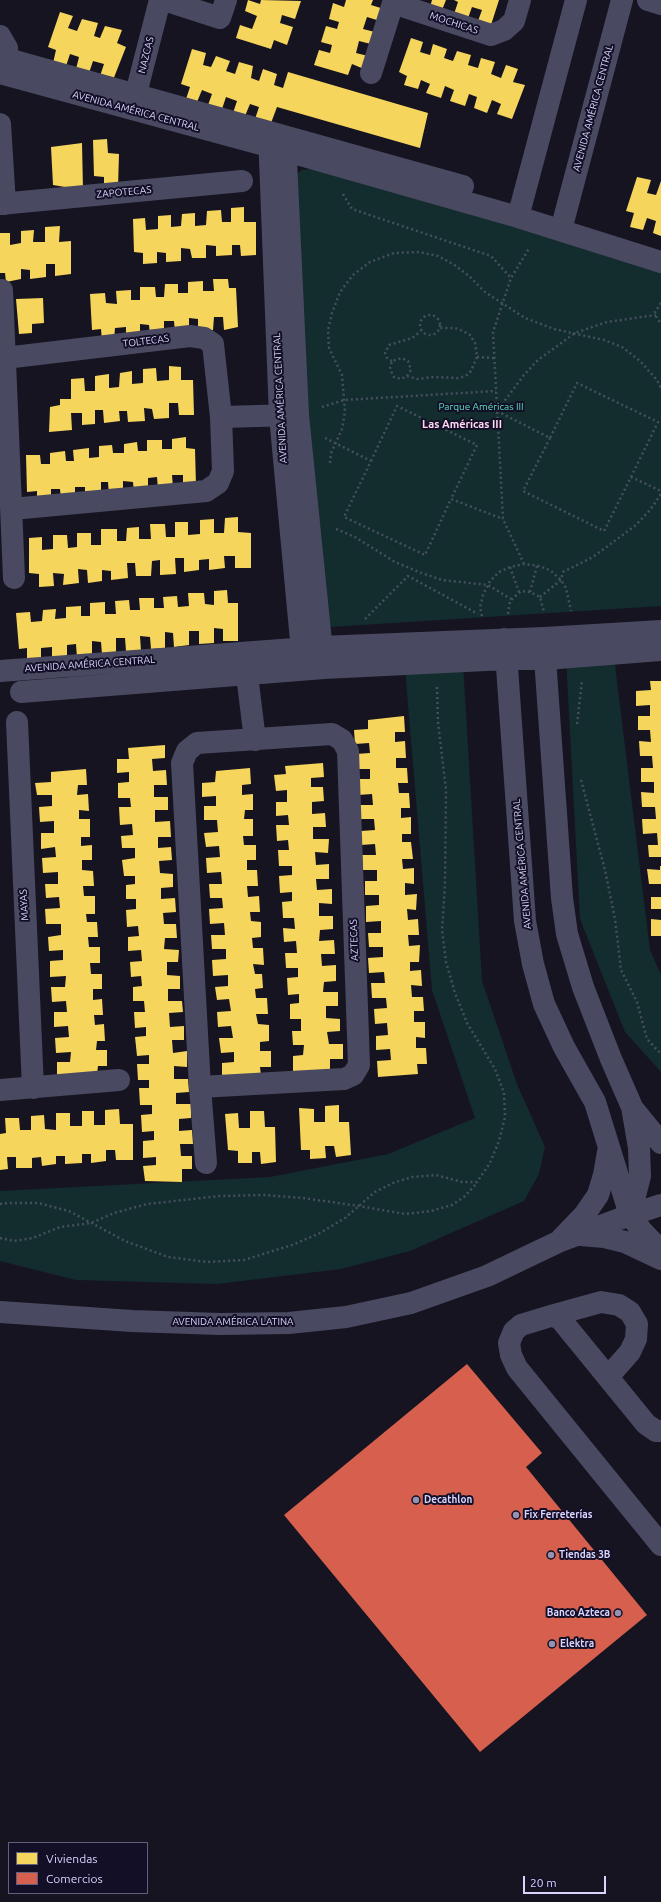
<!DOCTYPE html>
<html>
<head>
<meta charset="utf-8">
<style>
	body { margin:0 }
	#map { position:relative; width:661px; height:1902px; overflow:hidden; background:#161421; font-family:Ubuntu,sans-serif }
	canvas { display:block }
	.legend { position:absolute; left:8px; top:1842px; width:140px; height:52px; box-sizing:border-box; background:#130f26; border:1px solid #625e7d; margin:0; padding:5px 7px; list-style:none; font-size:12px; color:#d9d4ff }
	.legend li { display:flex; align-items:center; gap:8px; height:20px }
	.legend b { width:20px; border:1px solid #625e7d }
	.scale { position:absolute; left:523px; top:1876px; width:83px; height:18px; box-sizing:border-box; border:2px solid #d9d4ff; border-top:0; padding-left:5px; font-size:12px; line-height:14px; white-space:nowrap; color:#d9d4ff; -webkit-text-stroke:3px #130f26; paint-order:stroke }
</style>
</head>
<body>
<div id="map">
<canvas width="661" height="1902"></canvas>
<ul class="legend">
<li><b style="height:11px;background:#f6d55c"></b>Viviendas</li>
<li><b style="height:11px;background:#d6604d"></b>Comercios</li>
</ul>
<div class="scale">20 m</div>
</div>
<script>
const g = document.querySelector('canvas').getContext('2d');
g.lineJoin = 'round';
function fillPath(path, color) {
  g.fillStyle = color;
  g.fill(path, 'evenodd');
}
function poly(rows) {
  const path = new Path2D();
  for (const r of rows) {
    if (r.length === 3) {
      path.moveTo(r[0] + r[2], r[1]);
      path.arc(r[0], r[1], r[2], 0, 2 * Math.PI);
      continue;
    }
    path.moveTo(r[0], r[1]);
    for (let i = 2; i < r.length; i += 2) path.lineTo(r[i], r[i + 1]);
  }
  return path;
}
function stroke(path, color, width, dash) {
  g.strokeStyle = color;
  g.lineWidth = width;
  g.lineCap = dash ? 'butt' : 'round';
  g.setLineDash(dash || []);
  g.stroke(path);
}
function label(font, color, halo, rows, align = 'center') {
  g.font = font + ' Ubuntu,sans-serif';
  g.lineWidth = 4;
  g.setLineDash([]);
  g.textBaseline = 'middle';
  g.strokeStyle = halo;
  g.fillStyle = color;
  for (const [text, x, y, turn = 0] of rows) {
    g.save();
    g.translate(x, y);
    g.rotate((+turn || 0) * Math.PI / 180);
    g.textAlign = isNaN(turn) ? turn : align;
    if (halo) g.strokeText(text, 0, 0);
    g.fillText(text, 0, 0);
    g.restore();
  }
}
fillPath(poly([
	[312,169,661,269,661,606,330,627,321,625,293,177,302,170],
	[614,657,650,950,661,975,661,1072,625,1032,580,919,566,658],
	[463,663,482,981,517,1084,545,1147,539,1174,524,1201,410,1251,341,1269,217,1284,76,1280,0,1261,0,1191,270,1177,388,1154,475,1118,432,990,405,669]
]), '#132c2d');
fillPath(poly([
	[248,0,260,4,261,0,301,1,295,19,282,15,280,23,293,27,287,45,274,40,271,49,236,38,240,25,252,29,257,16,245,11],
	[346,0,373,0,371,5,384,9,380,21,367,17,363,29,375,32,371,44,359,41,356,53,368,56,364,69,352,64,348,75,314,65,319,50,330,53,332,45,321,42,326,26,337,29,339,22,329,19,333,3,344,7],
	[432,0,446,0,442,10,430,7],
	[454,0,499,0,491,25,478,21,482,10,472,7,468,18,454,14,458,2],
	[60,12,73,16,68,28,77,31,82,19,98,23,94,36,100,38,105,26,122,30,117,43,126,47,113,80,100,76,104,64,93,61,89,73,76,69,79,57,70,54,66,66,53,63,56,50,48,47],
	[411,38,423,42,420,52,430,55,433,44,447,49,444,58,453,61,457,51,471,55,468,65,478,68,481,58,495,62,491,74,501,78,506,65,518,69,513,82,525,85,512,119,497,114,501,104,492,100,487,113,474,108,477,97,469,94,465,106,450,101,454,90,445,86,441,98,426,93,430,84,421,80,418,89,404,85,407,76,399,72],
	[192,49,206,53,203,65,211,67,216,56,230,61,226,71,235,74,239,62,253,66,251,78,259,81,263,69,277,74,274,85,283,88,288,72,428,113,420,148,277,107,271,123,255,119,259,107,250,104,245,116,233,113,237,101,226,97,222,109,208,105,212,94,202,90,197,102,186,99,190,87,181,84],
	[107,139,108,153,119,154,118,188,104,188,104,177,94,176,93,140],
	[82,143,83,190,53,185,51,147],
	[637,177,651,180,647,193,656,195,661,181,661,236,653,233,656,221,647,218,643,230,630,227,634,213,626,211],
	[244,207,244,222,256,222,256,255,241,256,240,245,232,245,232,255,216,256,216,246,206,245,206,258,192,258,190,249,181,248,181,261,166,262,166,253,157,252,157,263,143,264,143,253,134,252,133,219,145,218,146,230,158,229,158,216,171,215,171,227,181,226,182,214,195,213,195,226,206,225,207,211,221,210,222,222,231,222,231,208],
	[60,226,59,242,71,241,71,274,55,276,55,264,46,264,46,277,30,279,30,270,21,269,21,279,6,282,5,273,0,273,0,233,10,233,10,245,21,243,21,231,34,230,33,242,45,242,45,227],
	[213,279,228,279,229,288,236,288,238,327,224,330,223,317,214,317,213,330,198,330,198,319,189,318,189,331,175,332,174,321,164,321,164,334,150,335,149,325,140,324,140,336,126,338,126,327,115,328,114,340,102,341,101,329,92,330,90,294,105,293,106,303,117,304,116,291,131,290,131,300,140,300,140,287,155,287,156,297,164,297,165,284,178,284,178,293,188,293,188,282,203,281,203,291,214,291],
	[43,298,44,323,32,324,32,333,19,334,16,299],
	[169,366,181,367,181,380,193,380,194,415,179,415,178,403,169,403,169,418,154,419,152,409,144,408,145,421,128,422,127,411,119,411,120,421,104,423,103,410,95,410,95,424,82,425,82,413,71,413,72,430,49,432,50,407,60,405,60,399,71,399,71,379,84,378,85,391,95,391,95,376,109,374,109,388,119,387,120,373,132,371,132,384,143,383,143,369,156,368,157,381,169,380],
	[186,437,186,448,195,449,196,486,183,488,183,475,172,475,173,488,158,489,157,477,148,478,148,491,134,493,133,482,123,481,123,494,109,496,108,482,101,482,101,496,85,498,85,487,75,487,75,500,61,500,60,489,51,489,51,503,37,504,37,491,27,492,26,455,40,455,41,464,50,464,50,453,65,451,66,461,74,461,73,450,89,448,89,458,99,457,99,446,112,445,113,453,124,453,124,444,137,442,138,451,147,451,147,440,162,440,162,449,172,449,172,439],
	[238,517,238,532,251,533,251,568,235,568,235,556,224,556,225,568,209,570,209,559,199,560,199,570,184,572,184,558,175,558,176,574,160,575,160,560,152,561,151,576,136,576,135,563,127,563,128,578,111,580,111,571,102,570,102,581,88,583,87,570,78,569,79,583,63,585,64,574,53,573,54,586,39,587,39,574,29,573,29,538,42,537,42,550,53,549,53,535,67,535,68,548,77,547,77,533,91,533,91,545,101,545,101,529,117,529,117,541,126,541,127,528,139,527,139,539,151,539,150,524,165,524,166,537,175,537,175,522,188,522,188,535,200,534,200,520,214,519,214,533,224,533,225,518],
	[227,590,228,603,238,603,238,641,223,641,223,629,214,628,214,643,199,644,199,631,189,631,189,645,174,647,173,633,165,632,165,648,151,649,150,637,140,636,141,651,126,651,125,638,116,638,116,653,102,654,101,642,92,641,92,656,77,658,76,644,67,645,67,658,52,659,52,647,41,648,41,660,27,661,27,648,19,649,16,613,30,612,31,622,42,621,43,610,56,609,55,619,66,618,66,607,81,606,81,616,90,616,90,603,105,602,105,614,116,614,115,601,129,600,130,610,140,610,139,598,154,598,154,608,164,608,163,597,177,596,178,607,189,606,188,593,204,593,205,604,214,605,214,591],
	[650,681,661,681,661,857,649,857,648,845,658,845,657,833,643,834,642,819,656,819,655,807,642,807,641,792,654,793,654,782,641,782,641,768,653,768,652,756,640,756,639,741,651,742,650,730,638,730,638,716,650,716,650,705,636,706,636,691,651,690],
	[404,716,405,732,395,732,395,742,405,741,406,758,396,758,396,768,407,768,408,783,398,783,399,793,409,793,410,808,401,808,401,818,411,817,411,834,402,834,402,842,411,842,413,859,402,859,403,869,414,868,414,884,405,883,405,895,417,894,416,910,407,909,408,920,418,919,419,935,408,935,409,946,420,945,419,962,410,962,410,971,421,970,422,986,411,985,412,997,423,997,424,1011,414,1011,414,1022,425,1022,425,1038,416,1037,416,1048,426,1048,427,1064,417,1064,418,1074,378,1077,377,1061,391,1060,390,1049,376,1050,376,1036,388,1035,387,1023,375,1024,374,1009,387,1008,386,998,372,998,371,983,385,983,384,972,369,973,368,958,383,957,383,947,369,947,368,933,381,933,381,921,366,922,366,906,379,905,379,895,365,895,365,881,377,881,377,870,363,870,362,855,376,855,375,844,361,845,361,831,375,830,374,819,359,819,359,805,373,805,372,794,358,795,358,779,370,779,370,769,356,769,356,754,370,753,369,743,355,744,354,730,368,729,368,720],
	[165,745,165,758,152,759,153,771,166,770,167,785,154,785,154,797,168,797,168,810,155,810,155,822,170,821,171,837,158,837,158,848,171,847,172,860,159,861,160,873,173,874,173,887,161,888,161,899,175,898,176,912,163,913,164,924,176,924,177,938,165,938,164,949,179,950,178,962,167,962,167,975,180,976,180,989,168,989,168,1001,182,1001,183,1012,169,1013,170,1027,184,1026,184,1040,172,1040,173,1053,187,1051,187,1067,174,1066,174,1079,188,1079,189,1092,176,1093,176,1104,191,1104,191,1118,179,1119,179,1131,192,1130,193,1144,180,1144,181,1156,192,1156,192,1169,182,1169,182,1182,145,1181,143,1166,156,1165,156,1157,143,1158,143,1141,154,1140,154,1131,142,1132,141,1115,152,1114,152,1105,140,1105,139,1088,149,1088,149,1080,138,1080,137,1064,149,1064,149,1055,137,1056,135,1037,146,1036,146,1027,135,1028,134,1012,145,1012,144,1001,133,1001,133,987,142,986,141,976,131,977,130,962,142,961,141,950,128,951,128,937,139,936,138,926,127,927,126,910,136,909,136,899,126,899,126,885,135,884,135,876,124,876,122,860,135,858,135,848,122,848,121,836,133,835,132,824,120,825,119,807,131,807,130,798,118,798,118,783,129,782,129,772,117,773,117,759,129,759,128,748],
	[323,763,324,777,311,778,311,787,323,787,324,801,312,802,312,814,325,813,326,827,313,827,313,839,329,839,328,853,315,852,316,865,329,864,329,879,316,879,317,890,332,889,332,904,319,903,319,916,333,916,333,929,320,930,319,941,334,940,335,954,321,954,322,966,336,965,336,981,324,982,323,992,338,992,338,1006,326,1006,326,1018,340,1019,340,1031,327,1032,329,1044,343,1044,343,1059,330,1059,330,1071,293,1073,293,1056,303,1055,304,1045,293,1045,292,1031,301,1031,301,1019,290,1019,290,1004,299,1003,299,994,288,995,287,978,298,977,298,968,286,968,285,953,297,953,296,941,284,942,283,928,295,929,294,918,283,918,282,902,292,901,292,892,280,893,279,876,292,875,292,866,279,866,278,850,289,850,288,840,277,841,276,825,289,825,288,815,276,816,276,802,287,802,287,790,276,791,274,775,286,774,285,766],
	[250,768,251,784,242,785,242,795,253,794,253,810,245,810,244,819,253,819,253,836,243,836,244,845,256,845,256,860,247,860,247,870,257,870,258,886,247,886,248,897,259,896,260,912,250,912,251,921,261,922,261,937,252,938,253,948,263,948,264,965,253,964,255,974,262,974,263,988,255,989,256,998,267,998,268,1014,256,1014,258,1024,269,1025,269,1041,260,1042,260,1051,271,1051,271,1067,260,1067,261,1076,222,1080,222,1063,234,1062,234,1052,221,1053,219,1038,233,1038,231,1026,218,1027,217,1012,231,1011,229,999,217,1000,215,987,228,986,228,975,213,976,212,960,226,959,226,949,212,949,211,935,225,935,224,923,210,924,209,909,223,908,222,898,210,898,209,884,222,884,221,872,207,873,206,858,220,857,219,846,206,847,204,833,218,832,217,820,204,820,204,806,216,806,216,796,202,797,202,783,215,782,216,771],
	[86,769,87,785,78,785,77,795,88,794,89,811,79,810,79,819,90,819,90,837,81,837,81,846,92,845,92,860,82,860,82,870,93,871,94,886,83,886,84,896,95,896,95,914,86,914,87,922,97,922,98,937,88,937,89,947,100,947,100,963,90,963,91,974,102,974,102,989,93,989,93,1000,102,999,103,1015,94,1015,95,1025,104,1024,105,1041,97,1041,96,1050,107,1050,107,1066,98,1066,97,1075,57,1078,57,1062,70,1062,71,1052,56,1053,55,1038,69,1037,68,1026,54,1027,54,1012,67,1012,66,1001,52,1002,51,987,65,987,66,976,50,977,50,961,63,960,63,950,49,951,48,937,61,935,61,924,46,924,45,909,60,908,59,897,46,898,45,884,58,884,58,872,43,873,42,858,56,857,55,847,41,849,41,833,54,833,54,821,40,822,39,807,52,806,52,795,37,795,35,783,51,782,51,772],
	[660,866,661,866,661,884,649,884,647,869,660,870],
	[651,897,661,897,661,909,651,909],
	[651,919,661,920,661,936,651,936],
	[339,1105,339,1122,349,1122,351,1155,336,1157,334,1146,325,1146,326,1158,310,1159,310,1150,301,1150,299,1108,314,1109,314,1122,325,1122,325,1106],
	[119,1109,120,1124,133,1124,133,1160,116,1160,115,1150,106,1150,106,1161,91,1163,91,1154,82,1154,82,1163,65,1164,65,1156,56,1156,56,1164,42,1166,41,1157,32,1158,32,1168,16,1168,16,1157,7,1157,8,1169,0,1170,0,1134,6,1133,5,1118,19,1118,20,1130,31,1130,31,1116,44,1115,45,1129,56,1130,56,1113,70,1113,70,1126,82,1126,82,1111,94,1111,94,1125,105,1125,105,1110],
	[250,1111,264,1111,265,1127,275,1127,276,1162,261,1164,260,1152,252,1152,252,1163,238,1163,238,1151,228,1150,225,1114,238,1113,239,1128,250,1128]
]), '#f6d55c');
fillPath(poly([
	[467,1364,542,1453,526,1467,647,1615,480,1752,284,1515]
]), '#d6604d');
stroke(poly([
	[343,194,352,209,491,256,511,278],
	[661,303,655,312,657,319,661,323],
	[430,325,10],
	[477,357,494,358],
	[392,361,387,358,385,353,389,345,412,338,421,331],
	[407,376,411,370,408,361,402,358,392,361,390,367,392,374,394,377,401,379,407,376,417,379,433,377,458,378,466,376,471,371,477,357,475,343,470,335,463,331,455,328,440,328],
	[322,407,344,400,496,391],
	[325,438,371,461,344,517,425,555,451,499],
	[550,438,523,491,604,531,631,477,661,491],
	[371,461,397,406,477,445,451,499,503,519],
	[330,463,331,453,342,429,345,412,342,375,329,348,328,330,332,313,340,292,353,275,370,262,394,253,419,252,438,256,453,264,469,276,485,292,525,318,554,329,604,340,622,347,640,361,657,380,661,388],
	[631,477,658,422,577,383,550,438,497,411,524,375,538,360,575,333,607,322,656,315],
	[336,529,355,537,395,562,419,572,442,580,488,585,511,599],
	[524,564,503,519,493,332,511,278,530,247],
	[510,567,519,592],
	[530,592,537,566],
	[540,597,561,580,563,572,593,557,636,525,650,510,661,494],
	[508,614,510,601,521,591,530,592,540,597,544,612],
	[482,616,480,607,483,595,490,581,499,572,510,567,524,564,540,566,551,571,561,580,566,588,571,611],
	[365,619,408,576,478,614],
	[577,724,582,681],
	[581,780,605,870,615,919,621,970,637,1002,647,1039,661,1054],
	[0,1204,9,1203,38,1203,69,1211,125,1241,168,1257,207,1262,244,1260,292,1245,320,1233,345,1218,375,1192,393,1183,412,1177,436,1175,462,1182,477,1182,490,1163,499,1141,505,1117,504,1093,495,1069,467,1023,455,993,446,962,442,930,445,884,446,790,438,722,437,687],
	[0,1238,14,1241,33,1238,60,1227,91,1223,114,1213,147,1204,220,1196,265,1195,303,1198,359,1206,405,1214,431,1211,452,1205,464,1197,477,1183]
]), '#44505f', 2.5, [2, 3]);
stroke(poly([
	[164,0,220,18,226,0],
	[648,0,661,4],
	[393,3,491,35,504,30,514,21,520,0],
	[0,36,7,48,8,59,5,72],
	[8,59,463,186],
	[371,73,394,0],
	[3,74,286,151,518,217,661,262],
	[132,109,160,0],
	[0,124,5,204],
	[269,134,280,416,303,662],
	[285,139,298,415,323,661],
	[0,204,242,181],
	[518,217,576,0],
	[561,230,622,0],
	[2,290,14,578],
	[5,358,190,336,204,338,213,344,221,417,223,471,218,483,206,491,12,509],
	[221,417,294,415],
	[505,639,525,921,533,964,544,1004,564,1047,595,1102,630,1215,642,1231,661,1251],
	[544,644,562,898,567,934,583,987,611,1059,632,1107,639,1148,640,1176,630,1215],
	[0,671,321,647,544,638,661,631],
	[247,675,255,740],
	[21,692,324,668,506,659,546,659,661,650],
	[17,722,33,1088],
	[200,1087,344,1079,353,1075,359,1065,348,751,342,740,332,734,197,743,187,751,182,763,200,1087,206,1163],
	[0,1090,119,1080],
	[634,1110,661,1143],
	[581,1235,604,1237,625,1242,661,1259],
	[561,1239,585,1214,598,1195,604,1175,608,1152],
	[0,1312,132,1321,220,1324,289,1323,346,1317,411,1303,487,1276,558,1242,630,1215,661,1205],
	[554,1315,601,1302,619,1305,630,1312,637,1324,636,1339,630,1352,608,1377],
	[661,1431,656,1431,646,1424,562,1321,554,1315,521,1325,514,1331,509,1343,511,1355,517,1368,661,1545]
]), '#4a4962', 22);
for (const [x, y, r, color] of [
	[416,1500,4,"#9591b1"],
	[516,1515,4,"#9591b1"],
	[551,1555,4,"#9591b1"],
	[618,1613,4,"#9591b1"],
	[552,1644,4,"#9591b1"]
]) {
  const dot = new Path2D();
  dot.arc(x, y, r, 0, 2 * Math.PI);
  g.fillStyle = color;
  g.fill(dot);
  stroke(dot, '#130f26', 1.5);
}
label('10px', '#d9d4ff', '#130f26', [
	["MOCHICAS",454,23,18],
	["NAZCAS",146,55,-76],
	["AVENIDA AMÉRICA CENTRAL",593,108,-75],
	["AVENIDA AMÉRICA CENTRAL",136,111,15],
	["ZAPOTECAS",124,192,-5],
	["TOLTECAS",146,341,-7],
	["AVENIDA AMÉRICA CENTRAL",280,398,-93],
	["AVENIDA AMÉRICA CENTRAL",90,664,-4],
	["AVENIDA AMÉRICA CENTRAL",522,864,-95],
	["MAYAS",24,905,-93],
	["AZTECAS",354,940,-92],
	["AVENIDA AMÉRICA LATINA",233,1322]
]);
label('10px', '#5fe0c0', '#130f26', [
	["Parque Américas III",481,407]
]);
label('bold 10px', '#d9d4ff', '#130f26', [
	["Decathlon",424,1500],
	["Fix Ferreterías",524,1515],
	["Tiendas 3B",559,1555],
	["Banco Azteca",610,1613,"right"],
	["Elektra",560,1644]
], 'left');
label('bold 11px', '#ffd6f0', '#130f26', [
	["Las Américas III",462,424]
]);
</script>
</body>
</html>
